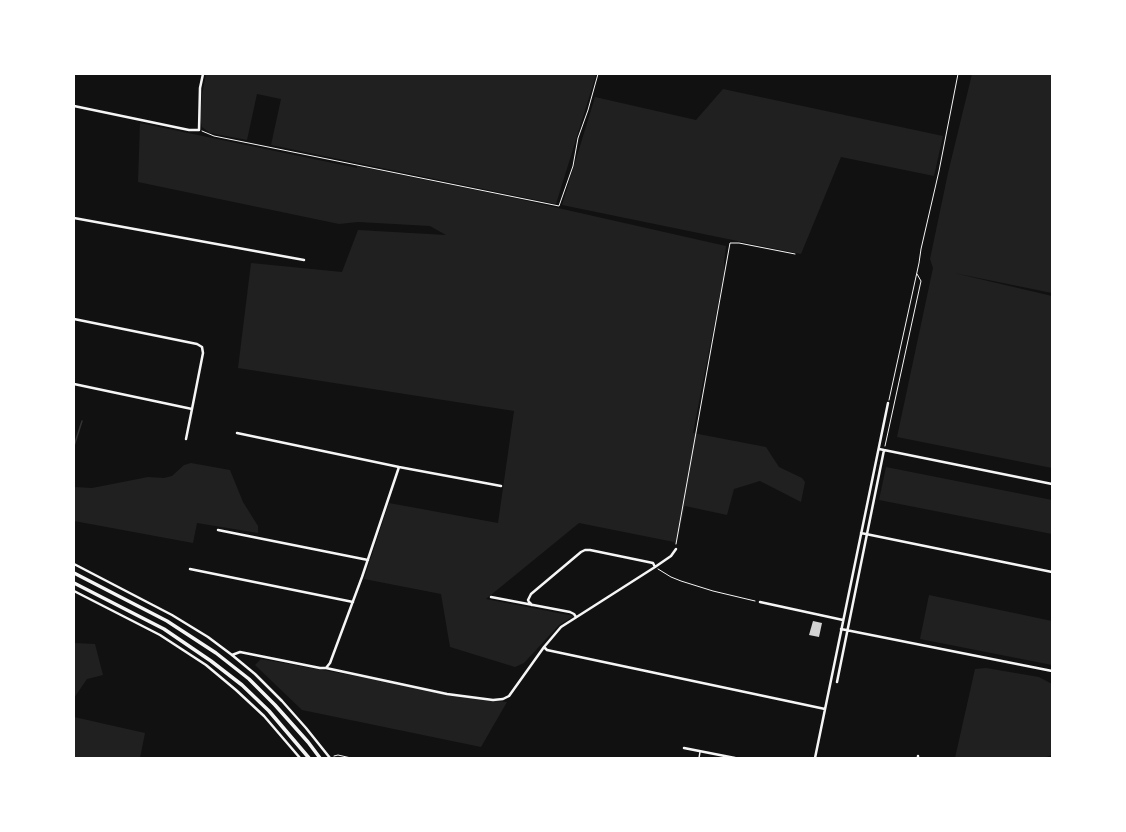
<!DOCTYPE html>
<html>
<head>
<meta charset="utf-8">
<style>
	body { margin:0 }
	#map { position:relative; width:1126px; height:832px; overflow:hidden; background:#111; font-family:"Playfair Display",serif }
	canvas { display:block }
	.frame { position:absolute; inset:0; border:75px solid #fff; pointer-events:none }
</style>
</head>
<body>
<div id="map">
<canvas width="1126" height="832"></canvas>
<div class="frame"></div>
</div>
<script>
const g = document.querySelector('canvas').getContext('2d');
g.lineJoin = 'round';
function fillPath(path, color) {
  g.fillStyle = color;
  g.fill(path, 'evenodd');
}
function poly(rows) {
  const path = new Path2D();
  for (const r of rows) {
    path.moveTo(r[0], r[1]);
    for (let i = 2; i < r.length; i += 2) path.lineTo(r[i], r[i + 1]);
  }
  return path;
}
function stroke(path, color, width, dash) {
  g.strokeStyle = color;
  g.lineWidth = width;
  g.lineCap = dash ? 'butt' : 'round';
  g.setLineDash(dash || []);
  g.stroke(path);
}
fillPath(poly([
	[206,74,591,74,596,75,556,204,271,145,281,99,257,94,247,140,210,133,202,127,200,118,202,95],
	[972,74,1052,74,1052,293,954,273,1052,296,1052,468,897,437,933,268,930,259,948,173],
	[723,89,943,136,934,176,841,157,801,254,562,205,595,97,696,120],
	[140,123,357,168,357,166,505,196,726,246,724,262,724,274,693,433,766,447,779,467,802,478,805,482,801,502,760,481,734,489,727,515,685,506,676,545,674,542,579,523,486,599,574,616,559,625,524,663,515,667,450,647,441,594,364,579,389,503,498,523,514,411,238,368,251,263,342,272,358,230,446,235,430,226,358,222,339,224,138,182],
	[191,463,230,470,243,502,258,526,258,533,197,523,193,543,74,521,74,487,92,488,148,477,164,478,172,476,184,465],
	[886,467,1052,500,1052,534,879,500],
	[929,595,1052,621,1052,665,920,639],
	[74,643,95,644,103,675,87,679,74,698],
	[261,659,496,701,507,702,481,747,302,710,255,665],
	[986,668,1039,677,1052,684,1052,755,1043,758,955,758,975,669],
	[74,717,145,733,140,758,74,758]
]), '#202020');
stroke(poly([
	[74,446,82,421]
]), '#333', 1.5);
fillPath(poly([
	[813,621,822,623,819,637,809,635]
]), '#d3d3d3');
stroke(poly([
	[202,131,214,136,559,206,573,166,578,138,588,110,598,74],
	[889,400,919,263,921,249,939,171,958,74],
	[885,446,921,281,917,274],
	[676,544,730,243,739,243,795,254],
	[658,569,671,577,681,581,713,591,755,601],
	[334,756,338,755,351,758]
]), '#f5f5f5', 1);
stroke(poly([
	[699,758,700,752]
]), '#f5f5f5', 1.5);
stroke(poly([
	[74,106,189,130,199,130,200,88,203,74],
	[74,218,304,260],
	[74,319,197,344,202,347,203,353,192,409,74,384],
	[237,433,399,467],
	[186,439,192,409],
	[879,449,1052,484],
	[218,530,368,560],
	[861,533,1052,572],
	[74,564,172,615,208,637,232,655,255,674,282,701,306,728,330,758],
	[190,569,353,602],
	[74,591,160,635,206,665,236,690,264,716,300,758],
	[491,597,570,612,574,614,576,617],
	[760,602,843,620],
	[532,605,529,602,528,600,531,594,581,552,585,550,590,550,653,563,655,567],
	[841,629,1052,671],
	[544,647,547,650,825,709],
	[232,655,240,652,320,668,326,668,447,694,493,700,503,699,509,696,544,647,561,627,655,567,671,556,676,549],
	[326,668,330,663,362,577,399,467,501,486],
	[837,682,884,450],
	[684,748,735,758],
	[815,758,888,403],
	[918,758,918,756]
]), '#f5f5f5', 2.5);
stroke(poly([
	[74,573,167,621,216,653,249,679,275,705,308,742,320,758],
	[74,583,164,629,211,661,242,685,269,711,309,758]
]), '#f5f5f5', 3.5);
</script>
</body>
</html>
